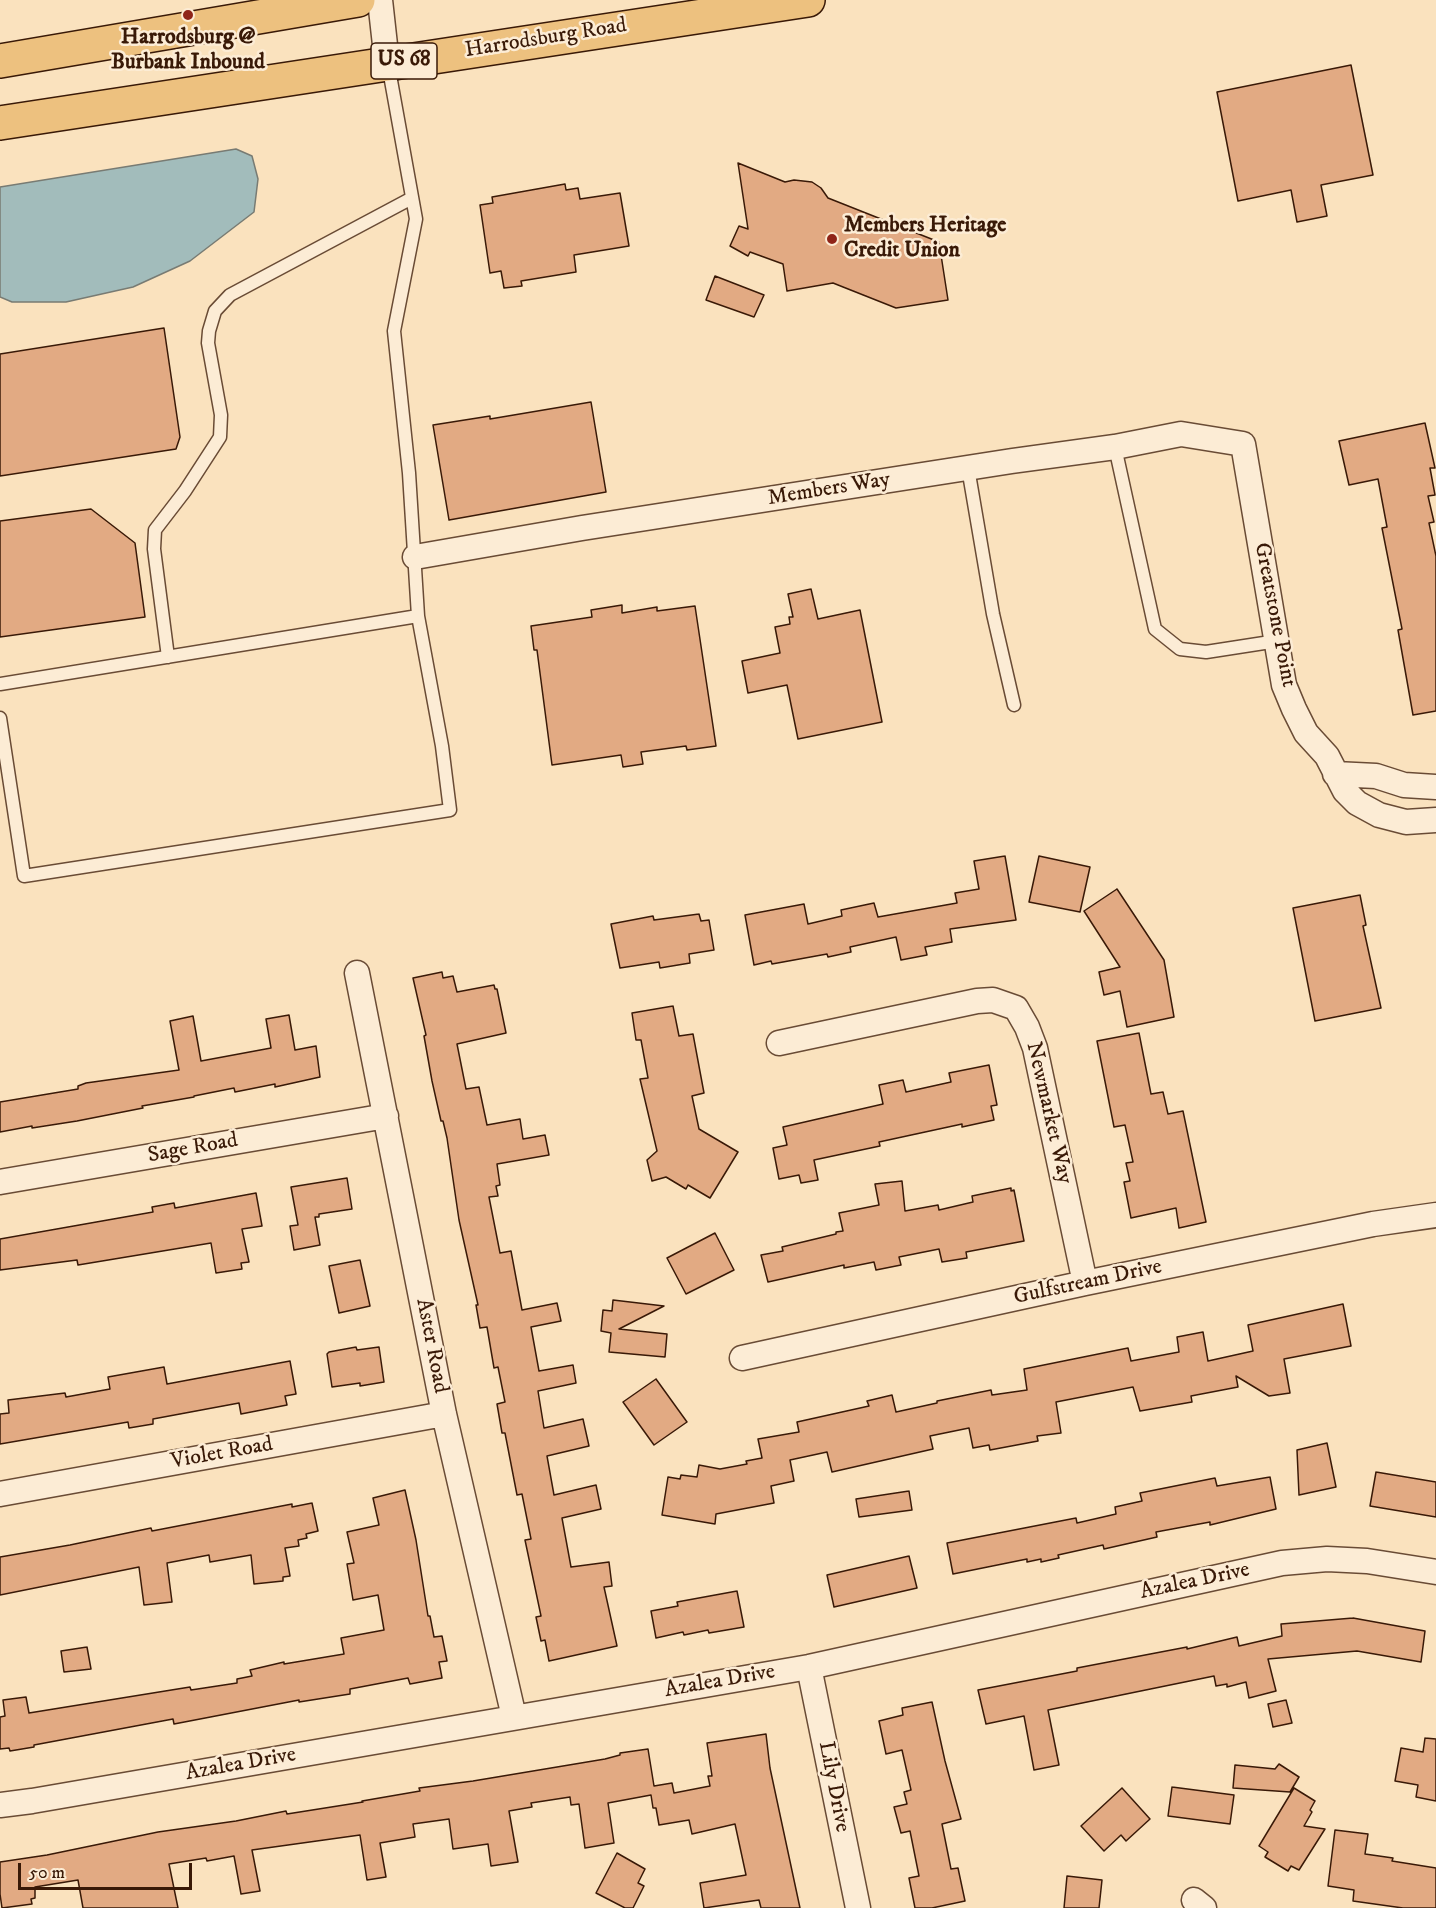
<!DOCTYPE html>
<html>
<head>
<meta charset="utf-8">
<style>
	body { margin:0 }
	#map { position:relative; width:1436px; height:1908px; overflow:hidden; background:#fae2be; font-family:"IM FELL DW Pica",serif }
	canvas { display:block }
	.scale { position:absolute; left:18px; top:1863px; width:174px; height:27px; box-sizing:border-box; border:3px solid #391907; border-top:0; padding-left:8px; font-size:18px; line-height:21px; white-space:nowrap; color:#391907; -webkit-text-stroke:4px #fcecd5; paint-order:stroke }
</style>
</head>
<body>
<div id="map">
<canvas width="1436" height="1908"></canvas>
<div class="scale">50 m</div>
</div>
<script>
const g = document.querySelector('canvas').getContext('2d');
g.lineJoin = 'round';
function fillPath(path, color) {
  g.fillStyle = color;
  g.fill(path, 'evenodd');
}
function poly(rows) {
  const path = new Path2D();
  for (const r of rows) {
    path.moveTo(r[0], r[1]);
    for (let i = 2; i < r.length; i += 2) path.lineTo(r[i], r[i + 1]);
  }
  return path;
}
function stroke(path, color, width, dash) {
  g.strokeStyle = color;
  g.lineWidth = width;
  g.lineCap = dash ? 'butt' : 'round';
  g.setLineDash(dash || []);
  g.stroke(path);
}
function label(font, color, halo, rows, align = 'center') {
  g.font = font + ' "IM FELL DW Pica",serif';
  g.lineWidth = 5;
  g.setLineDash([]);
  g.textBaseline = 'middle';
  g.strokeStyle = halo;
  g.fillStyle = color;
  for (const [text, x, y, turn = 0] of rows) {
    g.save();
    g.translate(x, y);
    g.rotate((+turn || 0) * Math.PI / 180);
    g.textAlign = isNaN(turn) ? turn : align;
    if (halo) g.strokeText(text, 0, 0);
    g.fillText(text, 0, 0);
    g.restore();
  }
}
const water = poly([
	[236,149,252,156,258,179,254,212,190,261,133,287,66,302,12,302,0,297,0,187,236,149]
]);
fillPath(water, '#a2bcbb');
stroke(water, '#787b73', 1.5);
const building = poly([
	[1351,65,1373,175,1321,185,1327,216,1297,222,1291,190,1238,201,1217,92,1351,65],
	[738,163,785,182,794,180,812,182,821,188,828,198,939,242,948,300,896,308,833,283,787,291,783,264,750,252,748,256,730,246,739,226,748,229,738,163],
	[565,184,566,190,578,188,580,199,620,193,629,246,574,255,576,272,521,281,522,286,504,288,501,271,490,273,480,205,493,203,492,197,565,184],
	[715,276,764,295,754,317,706,300,715,276],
	[164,328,180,437,176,449,0,476,0,354,164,328],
	[591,402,606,492,449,520,433,425,490,416,490,419,591,402],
	[1425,423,1435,468,1430,468,1435,495,1428,496,1434,522,1429,523,1436,556,1436,711,1413,715,1398,630,1402,629,1382,528,1387,527,1378,479,1349,485,1339,441,1425,423],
	[91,509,135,543,145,617,0,637,0,521,91,509],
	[811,589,818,619,860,610,882,722,798,739,787,685,748,693,742,661,780,653,775,627,790,624,789,617,793,617,788,594,811,589],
	[622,605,622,613,657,607,657,611,695,606,716,746,687,750,686,746,641,752,643,764,623,767,621,755,552,765,537,650,534,650,531,626,592,617,591,610,622,605],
	[1005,856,1016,920,950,929,952,942,925,947,927,955,901,960,896,937,850,947,851,952,828,957,827,954,772,964,771,961,754,965,745,915,804,904,808,924,842,916,841,910,874,903,878,917,957,903,955,893,979,889,974,861,1005,856],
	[1039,856,1090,867,1080,912,1029,902,1039,856],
	[1117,889,1164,960,1174,1017,1127,1027,1120,991,1104,995,1099,972,1120,967,1084,911,1117,889],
	[1360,895,1366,925,1363,926,1381,1008,1315,1021,1293,908,1360,895],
	[699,914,701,921,709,920,714,950,689,954,690,963,660,968,659,962,620,968,611,924,653,916,654,920,699,914],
	[442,972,443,978,453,976,457,992,494,985,495,989,497,989,506,1033,457,1044,466,1089,479,1087,487,1125,520,1119,523,1139,545,1135,549,1155,497,1164,500,1185,496,1186,498,1196,489,1197,500,1253,511,1251,522,1310,557,1303,561,1321,531,1327,539,1371,573,1365,576,1383,538,1391,544,1428,583,1419,589,1446,547,1456,554,1495,596,1485,601,1509,562,1518,571,1567,609,1562,612,1586,604,1587,617,1646,549,1661,545,1640,541,1641,536,1617,541,1616,525,1540,531,1539,522,1494,517,1495,505,1433,502,1433,497,1404,505,1402,498,1367,494,1368,487,1327,480,1328,476,1305,478,1305,459,1220,447,1138,443,1121,441,1121,432,1081,424,1036,426,1035,413,978,442,972],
	[673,1006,679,1036,693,1034,704,1093,692,1096,699,1129,738,1152,710,1198,688,1185,686,1189,666,1177,652,1181,647,1160,657,1151,640,1079,648,1078,641,1040,636,1040,632,1013,673,1006],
	[289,1015,295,1050,316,1046,320,1077,275,1087,275,1084,235,1092,234,1088,194,1096,194,1097,142,1106,143,1108,77,1121,32,1128,32,1126,0,1132,0,1102,78,1089,78,1086,86,1083,179,1070,170,1021,193,1016,201,1061,271,1048,266,1019,289,1015],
	[1139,1033,1151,1094,1163,1092,1168,1114,1183,1111,1206,1222,1179,1228,1176,1208,1131,1218,1124,1182,1130,1181,1126,1163,1133,1162,1125,1125,1114,1127,1097,1041,1139,1033],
	[989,1065,997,1105,991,1106,994,1120,962,1127,962,1124,879,1142,880,1146,814,1160,818,1180,801,1183,799,1175,779,1179,773,1148,787,1145,783,1127,883,1104,879,1085,903,1080,906,1092,951,1082,949,1073,989,1065],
	[347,1178,352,1209,319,1214,319,1217,315,1217,320,1245,294,1250,290,1226,298,1225,291,1187,347,1178],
	[902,1181,905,1211,938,1205,939,1210,973,1202,972,1196,1011,1188,1011,1191,1014,1190,1024,1241,966,1252,967,1258,942,1262,939,1249,899,1257,901,1265,876,1270,874,1262,844,1268,844,1265,768,1282,761,1255,783,1251,782,1247,836,1234,836,1232,843,1231,839,1213,879,1205,875,1184,902,1181],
	[256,1193,262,1226,242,1229,249,1262,241,1263,242,1269,216,1273,211,1243,78,1265,77,1260,0,1270,0,1239,153,1212,152,1207,174,1203,175,1208,256,1193],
	[715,1233,734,1270,686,1294,667,1258,715,1233],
	[360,1260,370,1306,339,1313,329,1266,360,1260],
	[613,1300,664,1306,619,1329,667,1334,665,1357,609,1352,611,1333,601,1331,603,1310,612,1311,613,1300],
	[1343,1304,1351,1346,1284,1359,1290,1393,1269,1396,1236,1376,1238,1387,1191,1396,1192,1402,1140,1411,1133,1387,1056,1402,1061,1433,1037,1436,1038,1441,990,1450,989,1445,973,1448,969,1428,930,1436,933,1449,832,1472,827,1452,790,1460,794,1481,771,1486,774,1503,716,1514,715,1524,662,1515,668,1477,680,1479,681,1475,697,1477,699,1465,720,1469,747,1464,746,1461,762,1458,758,1439,799,1432,797,1422,869,1406,867,1401,892,1395,896,1412,937,1403,937,1401,991,1390,992,1395,1027,1390,1024,1369,1128,1348,1131,1361,1179,1352,1177,1337,1203,1332,1208,1361,1253,1351,1248,1325,1343,1304],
	[356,1347,357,1350,379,1347,384,1382,360,1386,360,1383,332,1387,327,1354,329,1352,356,1347],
	[290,1361,296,1394,285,1396,287,1405,241,1414,239,1403,153,1419,153,1424,129,1428,128,1422,0,1444,0,1414,9,1413,8,1400,65,1393,66,1397,110,1389,108,1377,164,1367,167,1384,290,1361],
	[656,1379,687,1422,654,1445,623,1402,656,1379],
	[1327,1443,1336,1487,1299,1495,1297,1450,1327,1443],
	[1376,1472,1436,1482,1436,1517,1370,1506,1376,1472],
	[1270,1477,1276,1509,1210,1525,1210,1522,1156,1532,1157,1537,1104,1549,1103,1545,1058,1555,1059,1558,1041,1562,1041,1559,1027,1562,1027,1559,953,1574,947,1543,1076,1518,1077,1523,1116,1514,1115,1507,1142,1501,1140,1493,1215,1478,1217,1486,1270,1477],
	[405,1490,416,1540,428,1616,430,1616,434,1637,442,1636,447,1661,439,1662,442,1678,410,1684,408,1678,350,1689,350,1694,299,1702,299,1700,174,1724,173,1719,34,1745,34,1747,10,1751,9,1748,0,1749,0,1717,5,1716,3,1700,26,1697,29,1713,190,1687,191,1690,237,1683,237,1679,252,1676,250,1670,284,1662,284,1664,344,1654,341,1638,384,1630,378,1595,353,1600,347,1564,354,1563,347,1532,379,1525,373,1498,405,1490],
	[909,1491,912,1510,859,1517,856,1499,909,1491],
	[312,1503,318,1531,306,1534,307,1538,298,1540,299,1546,285,1548,290,1576,283,1577,283,1581,254,1584,251,1555,210,1562,209,1555,167,1563,172,1602,144,1605,139,1567,0,1595,0,1557,70,1545,151,1528,152,1531,292,1504,292,1507,312,1503],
	[909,1556,917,1588,834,1607,827,1575,909,1556],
	[737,1591,744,1627,709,1633,708,1630,684,1635,683,1632,656,1638,651,1611,678,1606,677,1602,737,1591],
	[1353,1618,1425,1631,1421,1662,1357,1651,1268,1659,1276,1691,1249,1698,1246,1682,1227,1687,1227,1684,1216,1686,1214,1676,1048,1710,1059,1765,1034,1770,1024,1716,986,1724,978,1690,1077,1671,1077,1668,1187,1647,1187,1649,1237,1637,1239,1646,1282,1636,1281,1624,1353,1618],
	[87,1647,91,1669,64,1672,61,1651,87,1647],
	[1286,1700,1292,1723,1273,1727,1268,1704,1286,1700],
	[932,1702,945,1761,961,1819,942,1824,951,1869,958,1868,965,1901,932,1908,915,1908,909,1878,919,1876,910,1831,901,1833,894,1807,907,1804,904,1792,911,1790,902,1750,886,1754,879,1721,903,1715,902,1708,932,1702],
	[766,1734,770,1768,800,1908,761,1908,759,1900,704,1908,700,1883,746,1875,735,1824,692,1834,689,1820,659,1825,656,1808,653,1808,651,1795,608,1803,614,1843,585,1848,579,1804,571,1805,570,1797,531,1803,532,1807,509,1811,518,1862,491,1866,488,1844,453,1849,449,1819,413,1824,415,1837,380,1843,386,1877,367,1880,360,1835,252,1850,260,1891,241,1894,234,1856,207,1861,206,1858,169,1864,178,1908,83,1908,78,1880,35,1887,35,1898,31,1899,32,1904,2,1908,0,1894,0,1862,47,1855,158,1832,236,1821,286,1811,287,1814,363,1802,362,1801,420,1791,419,1788,473,1781,605,1759,620,1755,620,1753,648,1749,654,1786,672,1783,674,1793,710,1786,708,1776,712,1776,707,1743,766,1734],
	[1425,1738,1436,1739,1436,1801,1416,1797,1418,1785,1395,1781,1401,1748,1423,1752,1425,1738],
	[1279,1764,1299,1777,1290,1792,1233,1788,1235,1765,1275,1769,1279,1764],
	[1172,1787,1234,1795,1230,1824,1168,1816,1172,1787],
	[1122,1788,1150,1819,1126,1841,1121,1835,1104,1851,1081,1826,1122,1788],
	[1294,1788,1315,1801,1310,1810,1312,1812,1304,1826,1325,1829,1299,1870,1291,1866,1288,1871,1265,1857,1268,1852,1259,1846,1294,1788],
	[1335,1830,1368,1834,1365,1854,1393,1858,1392,1861,1436,1868,1436,1908,1403,1908,1353,1901,1354,1890,1328,1886,1335,1830],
	[617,1853,645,1869,638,1883,644,1886,633,1908,625,1908,596,1893,617,1853],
	[1067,1876,1102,1880,1099,1908,1064,1908,1067,1876]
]);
fillPath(building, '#e2aa83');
stroke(building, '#391907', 1.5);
const lane = poly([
	[1115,447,1155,629,1180,649,1206,652,1277,641],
	[968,468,993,614,1014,705],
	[168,657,154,549,155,530,185,491,220,437,221,415,208,343,209,331,215,311,230,295,412,198],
	[0,684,418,616],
	[0,718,24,876,450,810,442,746,418,616,409,473,394,331,416,219,388,64]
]);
const street = poly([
	[380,0,387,63],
	[415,557,582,528,1012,461,1115,447,1181,434,1243,444,1284,685,1294,709,1306,733,1327,756,1345,791,1357,803,1379,815,1406,822,1436,820],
	[1335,774,1376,776,1404,785,1436,787],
	[357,973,444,1414,514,1717],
	[779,1043,977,1001,993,1000,1016,1008,1027,1027,1035,1048,1085,1283],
	[0,1182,386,1116],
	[742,1358,1085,1283,1373,1224,1436,1215],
	[0,1494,444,1414],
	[809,1667,858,1908],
	[0,1805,32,1801,809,1667,1282,1563,1327,1559,1367,1561,1436,1572],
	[1194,1900,1204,1908]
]);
const primary = poly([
	[0,61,358,0],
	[0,123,808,0]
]);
stroke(lane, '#694b35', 15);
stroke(street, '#694b35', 27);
stroke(primary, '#391907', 36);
stroke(lane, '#fcecd5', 12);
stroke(street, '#fcecd5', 24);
stroke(primary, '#edc17f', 33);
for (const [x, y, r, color] of [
	[188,15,6,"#8f2418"],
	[832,239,6,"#8f2418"]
]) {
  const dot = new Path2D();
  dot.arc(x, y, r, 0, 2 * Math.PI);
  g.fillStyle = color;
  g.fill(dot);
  stroke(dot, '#fcecd5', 2);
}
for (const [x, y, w] of [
	[404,61,66]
]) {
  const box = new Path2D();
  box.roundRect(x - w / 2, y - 18, w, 36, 4.5);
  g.fillStyle = '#fcecd5';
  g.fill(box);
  stroke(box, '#391907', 1.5);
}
label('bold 21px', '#391907', null, [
	["US 68",404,61]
]);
label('bold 22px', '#391907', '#fcecd5', [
	["Harrodsburg @",188,38],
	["Burbank Inbound",188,63],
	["Members Heritage",844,226,"left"],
	["Credit Union",844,251,"left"]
]);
label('22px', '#391907', '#fcecd5', [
	["Harrodsburg Road",546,39,-9],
	["Members Way",829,490,-9],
	["Greatstone Point",1274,615,79],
	["Newmarket Way",1048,1113,77],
	["Sage Road",193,1149,-10],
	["Gulfstream Drive",1088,1283,-12],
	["Aster Road",431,1346,79],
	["Violet Road",222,1454,-10],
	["Azalea Drive",1195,1582,-12],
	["Azalea Drive",720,1682,-10],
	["Azalea Drive",241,1765,-10],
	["Lily Drive",833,1787,79]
]);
</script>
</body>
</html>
